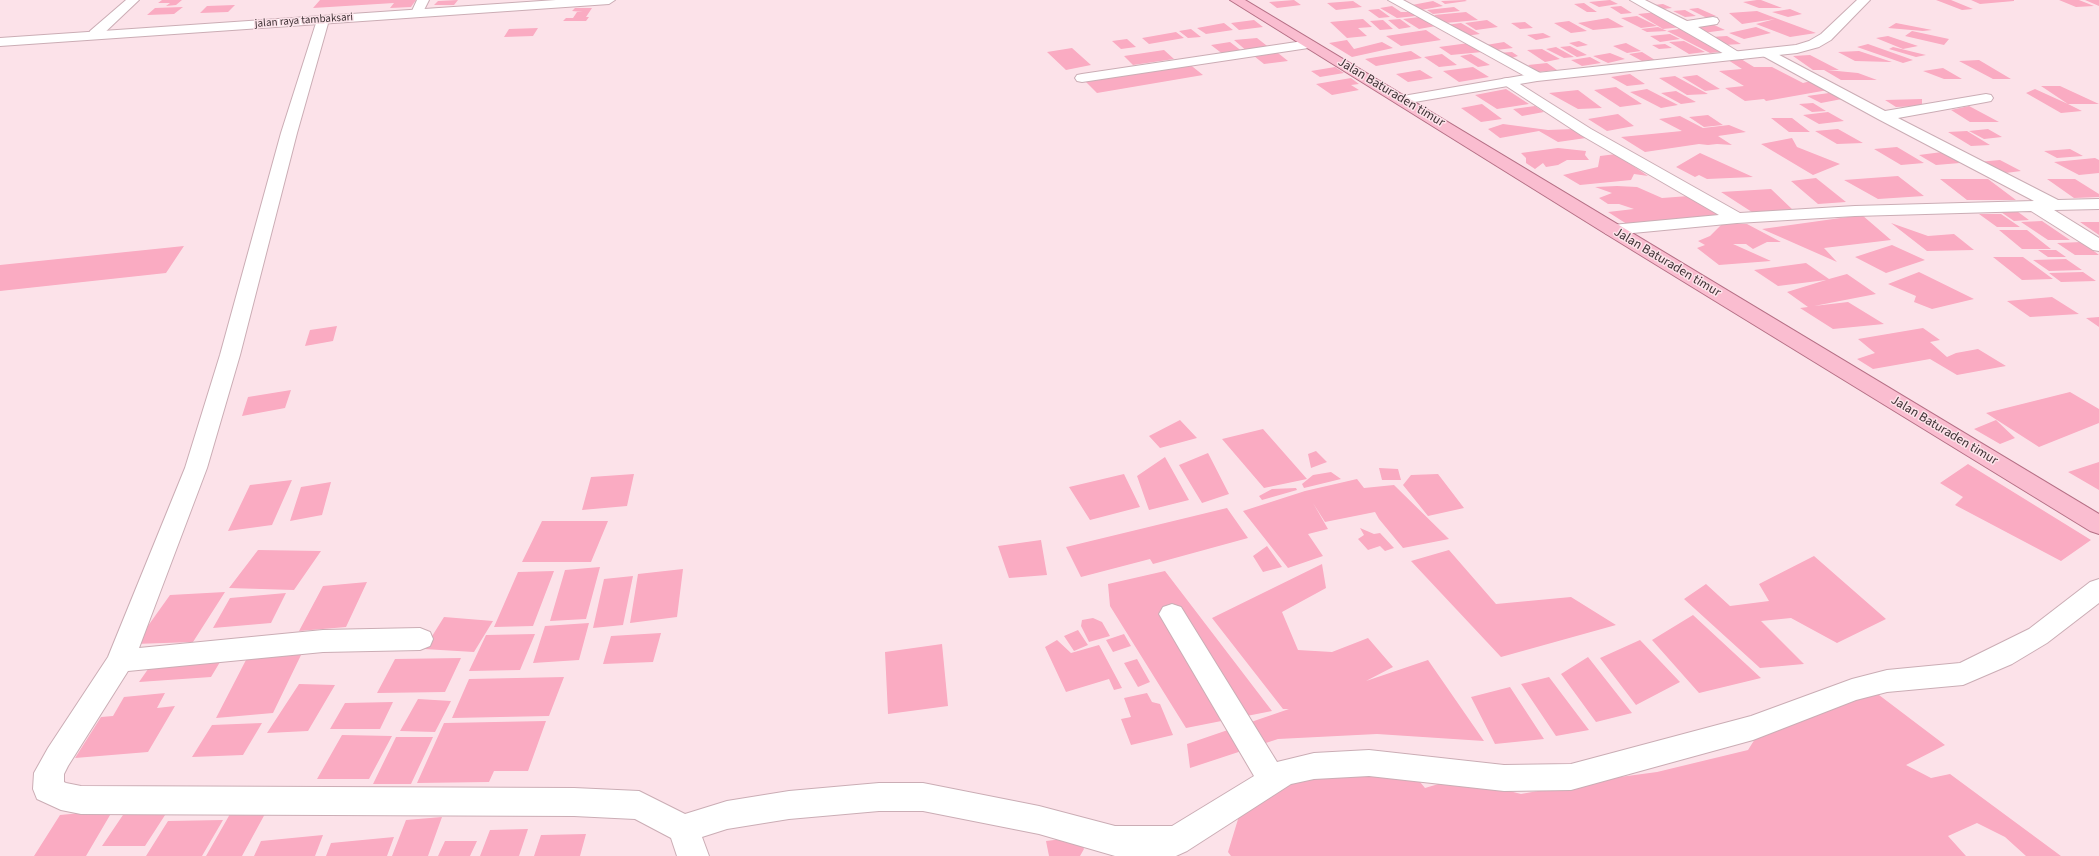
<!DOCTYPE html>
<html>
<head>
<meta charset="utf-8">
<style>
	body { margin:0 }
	canvas { display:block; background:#fce2e9 }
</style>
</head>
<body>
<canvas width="2099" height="856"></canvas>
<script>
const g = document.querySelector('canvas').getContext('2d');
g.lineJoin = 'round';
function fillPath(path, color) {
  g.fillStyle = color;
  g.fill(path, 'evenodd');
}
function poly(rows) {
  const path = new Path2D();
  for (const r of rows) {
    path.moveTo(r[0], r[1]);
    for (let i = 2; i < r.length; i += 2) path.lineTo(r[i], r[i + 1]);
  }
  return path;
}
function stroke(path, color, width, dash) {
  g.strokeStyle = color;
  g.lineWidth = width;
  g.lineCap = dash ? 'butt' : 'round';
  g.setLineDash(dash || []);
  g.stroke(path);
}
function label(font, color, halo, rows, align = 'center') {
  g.font = font + ' "Source Sans 3",sans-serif';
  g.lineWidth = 3;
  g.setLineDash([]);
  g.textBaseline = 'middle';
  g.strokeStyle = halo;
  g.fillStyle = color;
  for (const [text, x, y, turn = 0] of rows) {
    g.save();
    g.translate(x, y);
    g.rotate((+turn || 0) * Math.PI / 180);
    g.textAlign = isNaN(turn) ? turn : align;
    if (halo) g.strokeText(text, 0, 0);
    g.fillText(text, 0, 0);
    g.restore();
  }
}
fillPath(poly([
	[162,0,182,0,176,5,166,6,170,3,158,3],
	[320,0,416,0,411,7,390,8,394,3,313,8],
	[458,0,454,5,434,5,438,1],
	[1294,0,1301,5,1277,8,1269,2],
	[1465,0,1467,1,1445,4,1441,1],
	[1610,0,1618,4,1599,7,1589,2],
	[1757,0,1761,0,1782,8,1759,8,1743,2],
	[1936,0,1951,0,1973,9,1962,10],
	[1971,0,2014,0,2014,1,1980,4],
	[2059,0,2079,0,2094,6,2076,7],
	[2085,0,2099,0,2099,6],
	[1353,1,1362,7,1336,10,1327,3],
	[1433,1,1443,6,1421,10,1412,5],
	[1584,3,1597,12,1587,12,1574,4],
	[1663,4,1672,8,1663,9,1654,5],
	[235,5,228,12,200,13,207,6],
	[1392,6,1401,12,1410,12,1416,16,1397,18,1380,8],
	[1621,6,1632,13,1621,14,1610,7],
	[183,7,174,14,147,15,155,8],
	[1454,7,1460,11,1433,14,1427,10],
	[575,8,592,8,586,17,576,17,589,17,586,21,563,21,566,18,573,18,577,12,583,12,572,11],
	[1698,8,1716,16,1707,18,1689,9],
	[1379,9,1390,17,1379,18,1368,10],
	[1790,9,1802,14,1788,17,1772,12],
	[1685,10,1696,16,1685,17,1673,11],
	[1757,11,1778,19,1816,33,1790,37,1756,24,1775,19,1742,24,1729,13],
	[1466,12,1478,20,1445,23,1434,15],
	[1657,12,1682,27,1663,29,1638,14],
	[1637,16,1657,26,1641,28,1621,18],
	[1419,17,1436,26,1419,29,1403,19],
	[1608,18,1624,27,1593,30,1578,23],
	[1363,19,1372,27,1358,28,1367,36,1347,38,1330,22],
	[1400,19,1411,27,1399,29,1388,20],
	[1254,20,1263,27,1239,30,1231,23],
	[1383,20,1393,29,1380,30,1370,21],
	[1487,20,1498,27,1476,30,1465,23],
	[1569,21,1587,31,1571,33,1554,23],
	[1525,22,1533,28,1520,29,1511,23],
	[1224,23,1233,30,1206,34,1197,28],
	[1461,23,1480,34,1465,36,1446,25],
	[1896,23,1932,30,1923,31,1888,28],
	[1712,24,1725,30,1703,33,1690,27],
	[1658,27,1667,31,1684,28,1728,51,1710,53,1667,31,1647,32,1641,29],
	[1756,27,1771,33,1744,39,1729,33],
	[538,28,533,36,504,37,509,29],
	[1191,29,1201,37,1188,38,1179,31],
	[1426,30,1441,40,1401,46,1386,36],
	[1912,31,1949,39,1944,45,1905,36],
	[1176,32,1184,38,1149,44,1142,38],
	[1543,33,1551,37,1536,40,1527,35],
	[1670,34,1680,39,1660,42,1650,36],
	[1727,36,1741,44,1724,45,1711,37],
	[1888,36,1918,46,1903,49,1876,38],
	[1257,38,1271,49,1248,52,1234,40],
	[1127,39,1136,47,1121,49,1112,41],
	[1347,40,1354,49,1382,42,1393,48,1352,57,1329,43],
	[1579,41,1588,45,1577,47,1569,43],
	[1684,41,1705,52,1689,54,1669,42],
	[1230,42,1243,52,1224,55,1211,45],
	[1504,42,1513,48,1496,50,1486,45],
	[1469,43,1482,52,1451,55,1439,47],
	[1626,43,1641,51,1627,53,1613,46],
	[1665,44,1672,48,1659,49,1652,45],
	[1868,44,1913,60,1903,63,1857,47],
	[1570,46,1587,55,1577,57,1560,47],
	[1556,47,1574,57,1564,58,1546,49],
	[1893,47,1926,55,1916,57,1889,49],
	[1072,48,1091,65,1066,70,1047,52],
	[1542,49,1560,59,1545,62,1527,50],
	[1164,50,1174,59,1133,65,1124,56],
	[1411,51,1422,58,1376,66,1365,59],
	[1859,51,1892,62,1891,62,1855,61,1838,52],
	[1512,52,1518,56,1508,59,1497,53],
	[1642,52,1655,60,1642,61,1629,54],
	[1278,53,1288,61,1264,64,1254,56],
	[1610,53,1625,59,1608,63,1593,56],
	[1442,54,1457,65,1439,67,1424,57],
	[1471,54,1490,65,1478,67,1460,56],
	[1810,55,1839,70,1827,70,1858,73,1877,80,1841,80,1824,70,1813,70,1793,56],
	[1590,57,1601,63,1582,66,1571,60],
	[1741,59,1754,67,1772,67,1803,83,1811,81,1828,90,1766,101,1764,99,1745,101,1725,88,1744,86,1719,71,1742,69,1728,60],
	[1979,60,2011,79,1993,79,1959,61],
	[1188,63,1203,75,1097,93,1084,80],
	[1547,63,1557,70,1538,72,1528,65],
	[1335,67,1344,73,1320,77,1311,71],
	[1473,67,1489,77,1459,82,1443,71],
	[1943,68,1962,79,1944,79,1923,71],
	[1420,70,1433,78,1408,82,1396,74],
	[1630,74,1645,84,1627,86,1611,77],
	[1697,75,1720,89,1705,91,1682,77],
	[1675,76,1708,94,1687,95,1659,78],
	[1351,78,1359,84,1351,85,1359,90,1332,95,1316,84],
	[2041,86,2060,86,2099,104,2068,104,2082,111,2061,113,2026,93,2035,89,2068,104],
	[1616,87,1642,104,1620,107,1594,90],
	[1506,89,1529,104,1497,109,1475,95],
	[1647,89,1678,105,1661,108,1630,92],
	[1578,90,1602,108,1578,109,1549,93],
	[1676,91,1696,102,1681,104,1661,93],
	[1829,93,1842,99,1821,103,1807,96],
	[1922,99,1922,106,1896,107,1885,100],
	[1813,103,1826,111,1812,112,1799,104],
	[1482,104,1502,119,1481,122,1461,108],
	[1535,106,1544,112,1522,116,1513,109],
	[1969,106,1999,122,1970,122,1951,110],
	[1828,112,1844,121,1819,124,1803,115],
	[1618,114,1634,126,1607,131,1588,119],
	[1708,115,1723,125,1704,127,1689,117],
	[1680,116,1703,128,1729,125,1746,132,1718,136,1732,145,1717,144,1708,145,1699,144,1645,152,1621,137,1682,131,1659,119],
	[1771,118,1792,118,1810,132,1789,132],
	[1503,124,1548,130,1574,129,1586,138,1558,142,1539,131,1500,138,1488,129],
	[1838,129,1863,143,1837,144,1815,131],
	[1988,129,2002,137,1984,139,1969,131],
	[1967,131,1990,145,1971,146,1948,132],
	[1792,138,1797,147,1840,164,1813,175,1761,144],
	[1897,147,1924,163,1901,165,1874,149],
	[1558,148,1586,151,1585,155,1589,160,1567,160,1558,165,1546,167,1543,163,1535,169,1526,163,1526,158,1521,153],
	[2070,149,2083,156,2057,158,2044,151],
	[1942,152,1960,163,1936,165,1919,155],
	[1700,153,1753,177,1707,179,1699,175,1695,177,1676,167],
	[1616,154,1648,176,1634,174,1631,180,1580,185,1563,175,1598,167,1600,156],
	[2095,158,2099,160,2099,173,2079,175,2054,162],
	[2000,160,2021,171,1998,174,1978,162],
	[1898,176,1924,196,1878,199,1844,180],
	[1816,178,1846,202,1818,204,1791,181],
	[1940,179,1988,179,2016,200,1967,200],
	[2047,179,2075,179,2099,194,2099,197,2074,198],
	[1617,186,1637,187,1662,198,1689,196,1723,215,1630,226,1608,212,1634,209,1619,204,1608,204,1599,198,1612,193,1595,187],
	[1771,189,1793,210,1755,214,1721,192],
	[2014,209,2029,220,2014,221,1998,210],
	[1979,214,2001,214,2020,227,1997,227],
	[1862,215,1891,240,1824,248,1837,262,1762,229],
	[2042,221,2070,240,2048,240,2021,222],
	[2080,222,2099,222,2099,235],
	[1891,223,1928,236,1954,234,1974,250,1927,251],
	[1722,224,1747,224,1781,242,1767,242,1753,249,1746,244,1733,244,1771,261,1719,265,1697,248,1705,245,1698,241,1710,236],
	[1999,230,2027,230,2051,249,2022,249],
	[2082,242,2099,255,2075,255,2057,243],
	[1892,245,1925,260,1886,273,1855,257],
	[184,246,166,273,0,291,0,265],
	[2038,250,2056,250,2066,257,2048,257],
	[1993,257,2023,257,2053,279,2022,280],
	[2066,259,2082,270,2049,271,2033,260],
	[1806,263,1829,279,1847,274,1876,294,1814,306,1848,302,1884,324,1833,329,1800,308,1808,307,1787,292,1826,280,1778,286,1754,270],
	[1919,272,1974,299,1932,309,1914,302,1916,296,1888,284],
	[2083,272,2096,281,2061,282,2049,273],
	[2052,297,2079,314,2030,317,2007,301],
	[2099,317,2099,327,2086,318],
	[337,326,333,341,305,346,310,330],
	[1923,328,1940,340,1930,342,1947,357,1956,353,1978,349,2006,366,1957,375,1930,359,1873,369,1857,359,1875,353,1858,339],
	[291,390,285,408,242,416,248,397],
	[2070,392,2099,409,2099,423,2039,447,1986,413],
	[1180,420,1197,438,1160,448,1149,436],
	[1996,420,2015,438,2000,444,1974,429],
	[1263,429,1307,479,1264,488,1222,439],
	[1316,451,1327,462,1311,468,1308,454],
	[1208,453,1229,494,1202,503,1179,465],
	[1165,457,1189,500,1149,510,1137,476],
	[2099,462,2099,490,2068,472],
	[1968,464,2091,540,2061,561,1955,505,1963,497,1940,483],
	[1379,468,1398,469,1401,480,1382,480],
	[1331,472,1341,479,1304,488,1302,484,1313,475],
	[634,474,627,506,582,510,591,477],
	[1124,474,1140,507,1090,520,1069,487],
	[1438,474,1464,508,1428,516,1403,485,1411,475],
	[1357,479,1364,488,1394,485,1449,539,1403,548,1379,519,1375,512,1325,522,1313,503,1328,529,1308,534,1323,556,1288,568,1243,511,1305,491],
	[292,480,272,525,228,531,250,485],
	[331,482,322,515,290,521,301,487],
	[1296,488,1297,490,1262,500,1259,496,1272,489],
	[1227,508,1248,538,1153,564,1150,559,1081,577,1066,547],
	[542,521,608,521,591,562,522,562],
	[1360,528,1374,534,1380,533,1394,548,1385,551,1380,546,1368,550,1358,539,1364,535],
	[1041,540,1047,575,1009,578,998,546],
	[1267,546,1282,567,1263,572,1253,556],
	[258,550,321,551,294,590,229,588],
	[1449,550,1496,604,1571,597,1616,625,1501,657,1411,561],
	[1814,556,1886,619,1837,643,1791,618,1761,621,1804,664,1760,668,1684,599,1706,584,1730,606,1769,601,1759,584],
	[1322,564,1326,588,1282,612,1298,650,1332,652,1368,638,1393,667,1366,681,1428,660,1484,741,1377,734,1278,739,1190,768,1187,744,1289,709,1283,709,1212,618],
	[600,567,586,619,550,621,565,570],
	[683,569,677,617,630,623,638,574],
	[554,571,533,626,494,627,518,572],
	[1165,571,1272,711,1186,728,1110,606,1108,584],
	[633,576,623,625,593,628,604,579],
	[367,582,346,627,299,631,323,586],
	[225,592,193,642,135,644,170,595],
	[286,593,271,623,213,628,230,598],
	[1693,615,1761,678,1699,693,1652,640],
	[444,617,493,621,474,652,424,649],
	[1093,618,1102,622,1110,636,1089,642,1081,626,1082,620],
	[589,623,579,660,533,663,545,626],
	[1078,630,1088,645,1074,651,1064,636],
	[661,633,653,662,603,664,611,636],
	[535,634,520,670,469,671,486,635],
	[1124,634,1131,646,1113,652,1106,640],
	[1057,640,1071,653,1099,645,1122,688,1114,690,1109,679,1066,692,1045,647],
	[1640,640,1680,682,1636,705,1600,658],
	[942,644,948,706,888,714,885,652],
	[302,653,273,713,216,718,247,658],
	[223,657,211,677,139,682,153,662],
	[1588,657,1632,713,1596,722,1561,674],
	[461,658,445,692,377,693,395,659],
	[1137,659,1150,682,1138,687,1124,663],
	[564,677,549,716,452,718,469,679],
	[1549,677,1589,730,1556,736,1521,684],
	[299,684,335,685,308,731,267,733],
	[1510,687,1544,739,1495,744,1471,697],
	[165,693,157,708,175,706,148,752,75,758,101,717,113,716,124,697],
	[1147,693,1152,702,1160,704,1173,735,1131,745,1121,719,1131,717,1124,698],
	[1846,693,1879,695,1945,745,1906,765,1931,778,1950,774,2061,856,2026,856,2005,837,1977,823,1948,836,1966,856,1231,856,1228,852,1239,816,1263,799,1304,778,1401,759,1425,788,1459,778,1521,794,1605,779,1657,772,1748,750,1767,720],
	[418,699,451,701,435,732,400,731],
	[393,702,380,729,330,729,345,703],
	[546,721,528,771,494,771,489,782,417,783,444,723],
	[262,723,243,755,192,757,212,725],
	[342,735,392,736,369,779,317,779],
	[396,737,433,737,411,784,373,784],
	[113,810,86,856,34,856,60,815],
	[125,812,167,812,145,846,102,846],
	[266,812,242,856,206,856,230,814],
	[442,817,428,856,392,856,406,820],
	[223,820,202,856,146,856,168,821],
	[528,829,519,856,480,856,490,830],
	[586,834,580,856,534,856,541,835],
	[1077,834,1084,849,1080,856,1049,856,1046,841,1062,839],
	[323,835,315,856,254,856,261,841],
	[394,837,387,856,326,856,331,843],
	[445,841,477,841,470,856,438,856]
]), '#faabc2');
const street = poly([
	[126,0,139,0,100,37,90,37,89,34,90,31,126,0],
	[417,0,429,0,421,16,417,17,411,13,417,0],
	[1388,0,1403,0,1542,74,1544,77,1542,80,1532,80,1388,0],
	[1630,0,1645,0,1687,21,1713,17,1717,18,1719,21,1717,24,1698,27,1745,56,1743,59,1733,59,1630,0],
	[323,16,329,20,297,133,240,355,207,468,139,648,323,630,420,628,430,632,433,639,430,646,420,650,323,652,128,671,68,766,64,774,64,782,66,783,81,786,574,788,639,791,685,814,727,801,789,791,879,783,923,783,1039,806,1115,826,1172,826,1254,776,1159,614,1163,607,1172,604,1181,607,1277,762,1314,753,1369,750,1504,765,1571,764,1751,716,1852,679,1887,670,1960,663,2029,629,2090,582,2099,579,2099,603,2047,643,2012,664,1963,685,1887,692,1856,700,1753,740,1571,790,1504,791,1369,776,1314,779,1291,784,1187,851,1176,856,1115,856,1039,834,923,811,879,811,789,819,727,829,702,837,709,856,677,856,671,838,635,819,574,816,81,814,61,810,37,799,33,789,34,773,48,748,108,657,185,468,220,355,281,133,317,20,323,16],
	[1310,40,1317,44,1315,47,1082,82,1077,81,1075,78,1077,75,1082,74,1310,40],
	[1768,49,1885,111,1986,94,1991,95,1993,98,1991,101,1986,102,1898,118,2058,200,2099,199,2099,209,2054,210,2099,238,2099,251,2093,250,2031,211,1855,216,1737,223,1612,235,1606,234,1603,230,1606,226,1612,225,1719,215,1581,135,1500,82,1502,79,1507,78,1512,79,1591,129,1740,213,1855,206,2034,201,1878,119,1763,56,1761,53,1763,50,1768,49]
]);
const secondary = poly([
	[556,0,615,0,609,4,0,46,0,38,556,0],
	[1857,0,1870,0,1831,40,1819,47,1797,53,1537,81,1403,104,1398,103,1396,100,1398,97,1403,96,1537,73,1796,45,1809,41,1821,34,1857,0]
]);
const primary = poly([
	[1230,0,1245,0,2099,514,2099,534,2090,531,1606,234,1230,0]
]);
stroke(street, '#cbadb5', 2);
stroke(secondary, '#cbadb5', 2);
stroke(primary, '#b56f85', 2);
fillPath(street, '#fff');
fillPath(secondary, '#fff');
fillPath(primary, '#fabdd0');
label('11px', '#3d3134', '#fce2e9', [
	["jalan raya tambaksari",304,21,-4]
]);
label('13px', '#3d3134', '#fce2e9', [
	["Jalan Baturaden timur",1391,93,31],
	["Jalan Baturaden timur",1667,263,31],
	["Jalan Baturaden timur",1944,431,31]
]);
</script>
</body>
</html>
